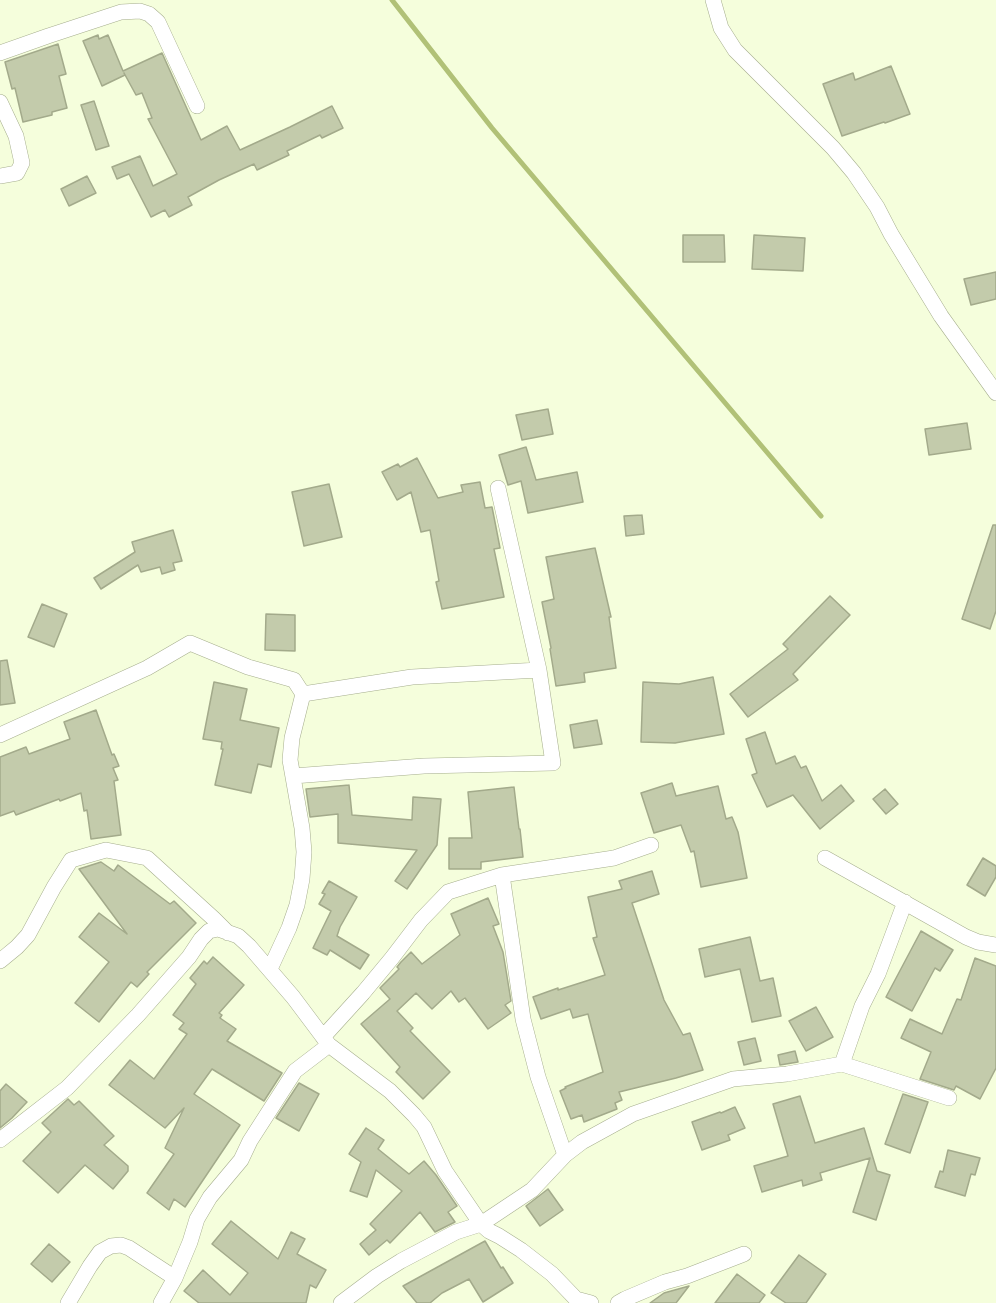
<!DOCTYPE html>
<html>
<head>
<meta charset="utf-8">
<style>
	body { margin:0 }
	canvas { display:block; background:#f5fedc }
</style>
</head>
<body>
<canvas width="996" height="1303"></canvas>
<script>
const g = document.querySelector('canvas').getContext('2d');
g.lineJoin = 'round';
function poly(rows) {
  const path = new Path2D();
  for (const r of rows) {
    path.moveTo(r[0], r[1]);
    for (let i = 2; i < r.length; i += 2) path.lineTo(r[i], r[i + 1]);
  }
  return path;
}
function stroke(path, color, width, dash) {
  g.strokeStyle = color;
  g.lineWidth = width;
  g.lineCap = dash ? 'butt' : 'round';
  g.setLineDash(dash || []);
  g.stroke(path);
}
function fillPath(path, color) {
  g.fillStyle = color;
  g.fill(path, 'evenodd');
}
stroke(poly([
	[392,0,492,128,821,516]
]), '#b1c177', 5);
const building = poly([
	[98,35,99,39,108,35,123,71,162,53,201,140,227,126,240,150,290,127,332,106,343,128,322,138,320,135,287,151,289,155,257,170,254,164,219,180,188,197,192,205,169,217,165,210,151,217,129,174,117,179,112,167,140,156,153,186,177,174,148,119,152,118,142,93,136,95,124,73,125,75,102,86,83,41,98,35],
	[58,44,66,74,59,76,67,108,52,112,52,115,23,122,15,88,12,89,5,62,58,44],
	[891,66,910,114,885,123,884,122,842,136,823,84,853,73,855,80,891,66],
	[94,101,109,146,96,150,81,105,94,101],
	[87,176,96,193,69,206,61,189,87,176],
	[683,235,724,235,725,262,683,262,683,235],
	[754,235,805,238,803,271,752,269,754,235],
	[996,272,996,299,971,305,964,279,996,272],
	[548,409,553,434,522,440,516,415,548,409],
	[967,423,971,449,929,455,925,429,967,423],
	[526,447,536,480,577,472,583,502,528,513,521,481,508,485,499,455,526,447],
	[417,458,438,498,463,492,461,485,480,482,485,508,492,507,494,517,500,548,494,549,504,597,442,609,436,582,439,581,430,530,421,532,411,492,397,500,382,472,398,464,400,467,417,458],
	[329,484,342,537,304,546,292,492,329,484],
	[642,515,644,534,626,536,624,516,642,515],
	[993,525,996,525,996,611,990,629,962,619,993,525],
	[173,530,182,561,173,563,175,570,162,574,160,567,141,572,138,565,101,589,94,578,135,552,132,542,173,530],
	[595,548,611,617,609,617,616,668,584,673,585,682,556,686,550,649,551,648,542,602,554,599,546,557,595,548],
	[830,596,850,615,793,674,798,680,748,717,730,694,788,649,783,644,830,596],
	[42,604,67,614,54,647,28,637,42,604],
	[266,614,295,615,295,651,265,650,266,614],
	[7,660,15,703,0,705,0,661,7,660],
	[713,677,724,734,675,743,641,742,643,682,679,684,713,677],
	[214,682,247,689,240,720,279,728,271,767,258,764,251,793,215,785,223,749,221,749,222,742,203,739,214,682],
	[96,710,112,755,114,754,119,766,113,768,118,780,114,781,121,835,91,839,87,810,84,811,81,793,60,801,59,799,16,815,14,811,0,816,0,757,26,747,29,754,70,739,64,722,96,710],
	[597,720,602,744,574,748,570,725,597,720],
	[765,732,776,764,795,756,801,768,806,766,822,801,841,785,854,801,820,829,793,795,767,807,752,775,757,773,746,739,765,732],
	[672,783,676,796,718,786,726,819,732,817,738,832,747,878,701,887,694,851,691,852,681,825,654,833,641,793,672,783],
	[349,785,352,815,412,820,413,797,441,799,437,845,407,889,395,881,417,850,338,843,338,814,310,817,306,789,349,785],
	[514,787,519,829,520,829,523,857,481,862,481,869,449,869,449,838,472,838,468,792,514,787],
	[885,789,898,804,886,814,873,799,885,789],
	[983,858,996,866,996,877,985,896,967,885,983,858],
	[101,862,114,871,118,865,170,904,174,901,196,923,147,972,149,974,137,987,131,982,99,1022,75,1003,109,962,79,937,99,913,127,934,79,869,101,862],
	[652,871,659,894,632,903,664,1000,683,1035,690,1033,703,1070,676,1078,619,1092,622,1100,615,1103,617,1109,584,1122,582,1115,571,1119,560,1091,566,1088,565,1087,603,1072,588,1014,573,1018,570,1009,541,1019,533,997,558,988,558,990,605,975,593,938,597,937,588,897,622,889,619,881,652,871],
	[329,881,357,897,340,927,337,936,369,955,360,969,330,950,327,955,313,948,331,911,319,904,325,894,322,893,329,881],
	[488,898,499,924,493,926,503,952,511,1001,505,1005,511,1013,488,1029,465,998,459,1002,451,991,432,1009,416,993,397,1011,413,1028,410,1031,450,1072,423,1099,396,1072,400,1067,361,1024,390,999,380,988,399,969,397,967,401,962,411,952,422,964,460,935,451,914,488,898],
	[921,931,953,950,940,971,935,968,912,1011,886,997,921,931],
	[750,937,760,981,773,978,781,1016,752,1022,740,969,705,977,699,949,750,937],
	[213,957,244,985,219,1013,222,1015,220,1018,236,1029,227,1041,282,1073,264,1101,212,1069,194,1094,240,1125,185,1207,174,1199,169,1210,147,1193,174,1154,165,1148,184,1108,165,1128,109,1085,130,1060,154,1079,187,1034,179,1029,184,1023,173,1015,196,984,190,978,204,961,207,964,213,957],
	[975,958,996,966,996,1068,980,1099,956,1086,954,1090,920,1079,931,1052,901,1038,910,1019,942,1034,957,999,961,1000,975,958],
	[816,1007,833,1037,806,1051,789,1021,816,1007],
	[755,1038,761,1061,744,1065,738,1042,755,1038],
	[795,1051,798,1062,780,1065,778,1055,795,1051],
	[299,1083,319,1094,299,1131,276,1118,299,1083],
	[6,1084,27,1102,12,1118,0,1128,0,1091,6,1084],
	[903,1094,928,1102,910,1153,885,1144,903,1094],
	[800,1096,815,1143,864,1128,877,1171,890,1175,876,1220,853,1212,870,1158,820,1173,822,1180,803,1186,802,1180,762,1192,754,1166,788,1156,773,1104,800,1096],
	[68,1099,74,1105,79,1101,114,1136,104,1145,128,1166,128,1171,113,1189,85,1165,58,1193,23,1161,51,1132,42,1123,68,1099],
	[735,1107,745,1128,728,1135,730,1140,702,1150,692,1122,720,1112,721,1113,735,1107],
	[366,1128,384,1140,378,1149,409,1174,424,1161,436,1175,457,1206,448,1212,455,1222,435,1232,420,1212,390,1243,387,1240,369,1255,360,1244,376,1230,370,1224,402,1191,376,1170,367,1197,350,1191,361,1162,349,1154,366,1128],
	[948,1150,980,1158,975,1175,971,1174,965,1196,935,1187,940,1171,943,1172,948,1150],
	[548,1189,563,1210,540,1226,526,1206,548,1189],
	[231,1221,278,1259,291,1232,305,1239,297,1254,326,1270,316,1288,310,1285,306,1303,199,1303,184,1291,203,1270,230,1295,248,1273,212,1244,231,1221],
	[485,1241,501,1268,503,1267,513,1283,483,1302,469,1279,442,1293,430,1303,417,1303,403,1286,485,1241],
	[49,1244,70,1262,52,1282,31,1264,49,1244],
	[799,1255,826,1274,806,1303,786,1303,771,1293,799,1255],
	[737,1274,765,1295,759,1303,715,1303,737,1274],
	[689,1286,676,1303,650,1303,664,1293,689,1286]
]);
fillPath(building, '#c3cbab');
stroke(building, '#a3aa8b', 1.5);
const street = poly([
	[713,0,721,28,735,50,833,148,854,173,877,207,891,234,941,316,996,393],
	[0,53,48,36,121,12,140,11,149,14,158,22,197,106],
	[0,102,16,136,22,163,17,173,0,176],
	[303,694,412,677,539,670],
	[0,735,147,668,190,643,248,667,294,680,303,694,292,738,290,760,302,828,304,852,302,879,297,905,289,928,270,969],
	[293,776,424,766,553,763,539,670,498,488],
	[825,858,966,937,978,942,996,945],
	[502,875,523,1019,538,1077,565,1155],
	[0,961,17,947,28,935,54,887,71,860,106,850,147,858,214,919,228,933],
	[323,1037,363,993,392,958,421,920,448,892,502,875,614,858,651,845],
	[842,1064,862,1006,878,974,905,902],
	[0,1140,67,1088,138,1015,189,957,201,939,209,931,218,929,238,936,249,946,293,997,329,1045,390,1091,414,1115,424,1127,445,1171,481,1224,489,1231,499,1236,521,1250,552,1274,576,1299,591,1303],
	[68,1303,90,1266,100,1252,111,1246,121,1245,129,1248,175,1278],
	[161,1303,175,1278,190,1242,197,1219,210,1197,241,1160,250,1141,295,1071,329,1045],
	[341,1303,377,1276,401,1261,456,1232,481,1224,532,1190,565,1155,582,1142,633,1114,733,1079,787,1074,842,1064,949,1098],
	[618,1303,625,1299,665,1282,687,1276,744,1254]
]);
stroke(street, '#a6ae8e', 16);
stroke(street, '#fff', 15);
</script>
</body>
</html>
